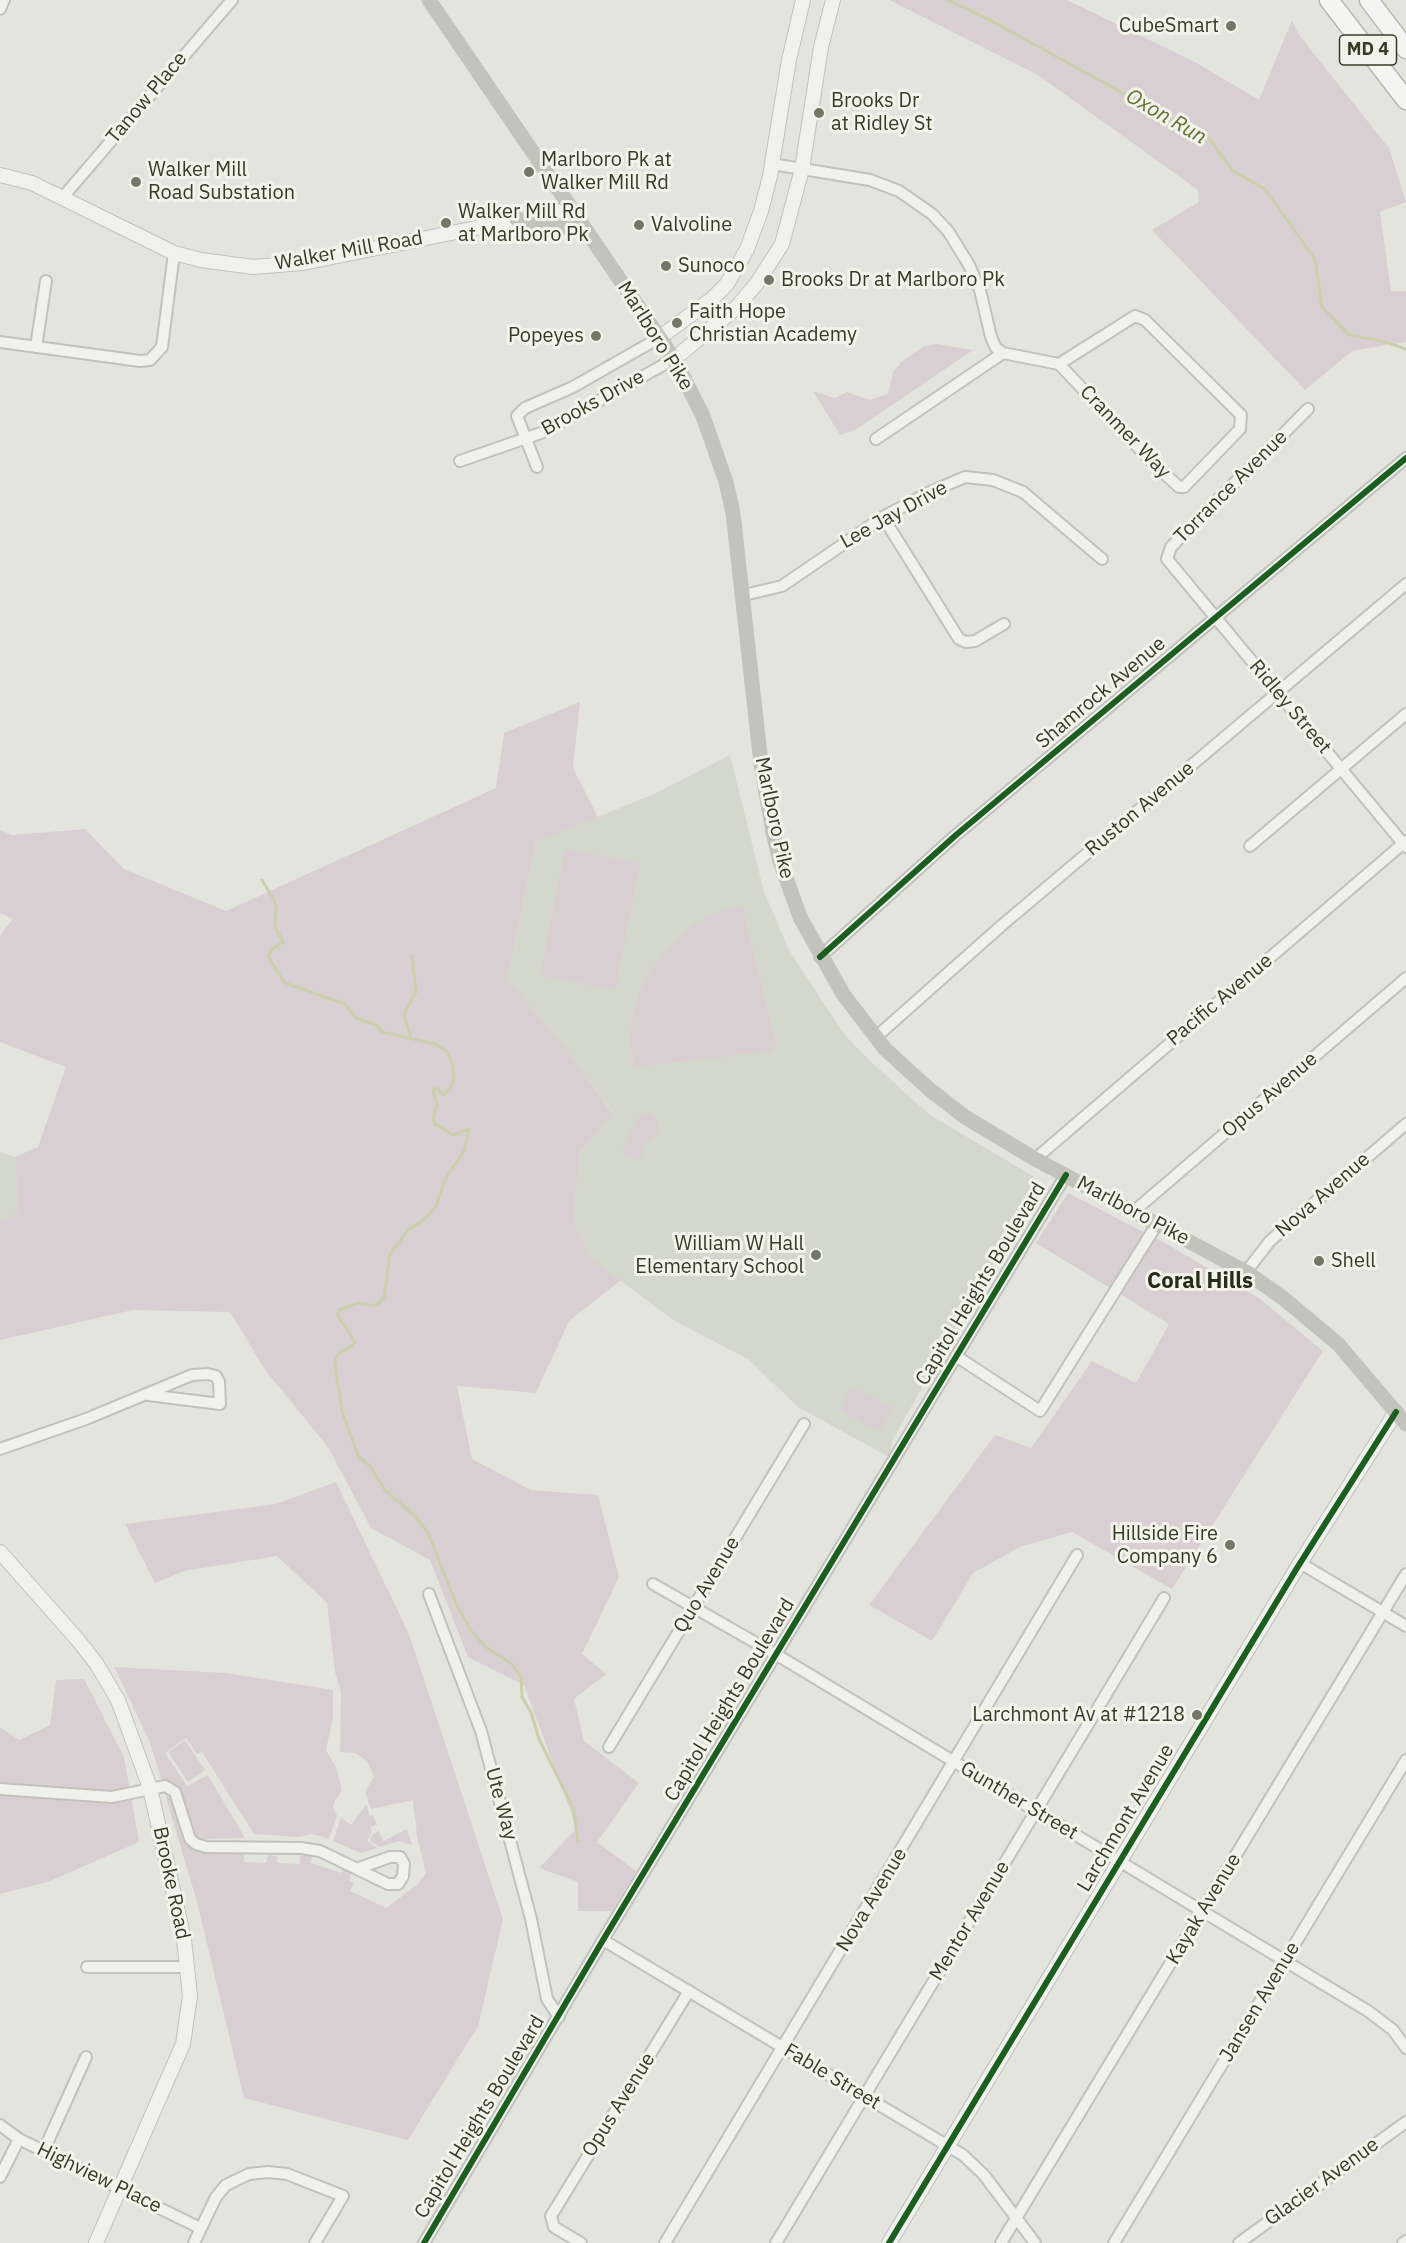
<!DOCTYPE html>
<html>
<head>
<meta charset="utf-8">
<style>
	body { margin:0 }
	canvas { display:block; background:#e3e4de }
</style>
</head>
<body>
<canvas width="1406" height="2243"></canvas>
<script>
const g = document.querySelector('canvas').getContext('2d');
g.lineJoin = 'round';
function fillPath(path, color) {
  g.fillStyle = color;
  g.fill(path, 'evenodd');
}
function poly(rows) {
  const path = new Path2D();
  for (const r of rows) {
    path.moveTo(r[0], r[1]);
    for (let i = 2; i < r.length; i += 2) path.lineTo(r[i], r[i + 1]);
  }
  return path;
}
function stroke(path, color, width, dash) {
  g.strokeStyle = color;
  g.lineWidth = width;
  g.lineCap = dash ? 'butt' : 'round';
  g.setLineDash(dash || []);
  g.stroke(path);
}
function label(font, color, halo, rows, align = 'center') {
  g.font = font + ' "IBM Plex Sans",sans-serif';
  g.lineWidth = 6;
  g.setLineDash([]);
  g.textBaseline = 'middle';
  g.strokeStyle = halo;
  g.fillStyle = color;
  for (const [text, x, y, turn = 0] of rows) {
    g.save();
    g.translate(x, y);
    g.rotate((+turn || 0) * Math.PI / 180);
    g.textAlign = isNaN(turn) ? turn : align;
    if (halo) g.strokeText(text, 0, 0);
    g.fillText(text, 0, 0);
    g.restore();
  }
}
fillPath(poly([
	[730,755,764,892,789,950,844,1034,869,1060,930,1115,1033,1176,1038,1193,967,1309,893,1439,889,1457,798,1407,748,1359,673,1320,592,1259,573,1220,580,1151,613,1113,561,1044,507,979,536,842,654,794],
	[0,1152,15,1157,18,1211,0,1221]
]), '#d4d7cc');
fillPath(poly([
	[889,0,1067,0,1195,62,1259,100,1292,20,1299,35,1389,148,1406,202,1380,212,1391,291,1406,291,1406,342,1352,351,1305,390,1152,230,1199,202,1198,190,1038,75],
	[937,344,973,350,855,430,840,435,813,391,835,398,847,392,870,400,888,394,893,372,901,362,924,346],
	[580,702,573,768,598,817,536,842,507,979,561,1043,613,1114,580,1151,573,1220,592,1259,621,1280,569,1321,536,1393,457,1386,472,1459,531,1490,598,1495,619,1577,582,1654,606,1674,574,1699,584,1741,639,1783,597,1842,636,1871,612,1911,578,1911,578,1882,539,1868,577,1828,524,1685,468,1657,430,1560,371,1528,328,1447,265,1370,230,1312,133,1310,0,1340,0,1221,18,1211,15,1157,38,1147,66,1067,0,1042,0,935,13,919,0,913,0,830,12,835,85,829,124,869,226,911,496,788,504,733],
	[565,849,640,864,615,990,540,975],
	[742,906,776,1043,771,1051,634,1067,630,1039,633,1014,640,990,651,970,681,935,701,920,715,913],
	[649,1113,658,1121,659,1131,647,1141,639,1161,622,1152,638,1117],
	[1068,1193,1165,1243,1259,1298,1323,1351,1172,1589,1072,1532,1020,1547,973,1573,932,1641,869,1605,995,1435,1031,1448,1092,1361,1136,1383,1169,1324,1036,1243],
	[852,1387,892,1408,879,1432,840,1410],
	[336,1482,409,1634,503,1919,478,2026,408,2140,244,2098,197,1902,166,1797,168,1794,171,1800,184,1844,200,1853,244,1853,244,1862,266,1863,268,1855,277,1856,278,1863,300,1864,300,1856,312,1856,311,1863,341,1873,344,1867,352,1870,349,1881,354,1883,350,1891,386,1908,418,1884,426,1873,417,1836,413,1800,371,1809,365,1792,374,1777,367,1761,355,1753,340,1752,341,1692,335,1672,327,1603,277,1556,184,1571,155,1583,125,1524,276,1504],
	[114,1667,226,1673,333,1690,333,1717,326,1750,336,1767,342,1790,335,1801,333,1808,337,1815,329,1839,312,1834,298,1837,254,1834,202,1752,197,1754,186,1738,165,1753,187,1786,208,1775,245,1838,202,1839,195,1835,181,1790,166,1780,162,1781,149,1740],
	[84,1679,124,1757,139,1842,50,1881,0,1894,0,1727,19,1740,50,1725,56,1680],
	[185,1740,205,1770,188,1782,168,1752],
	[367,1804,369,1816,373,1815,377,1825,370,1827,372,1832,367,1841,377,1848,361,1853,333,1841,341,1818,351,1825],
	[407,1829,412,1845,399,1841,380,1847,371,1842,370,1838,374,1833,379,1831,383,1841]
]), '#d9cfd2');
stroke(poly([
	[948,0,988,19,1161,114,1207,136,1233,171,1265,189,1315,259,1322,307,1349,335,1385,342,1406,349],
	[262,880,273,898,276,906,275,926,283,942,271,950,268,957,285,983,337,1001,345,1004,356,1018,376,1025,382,1032,435,1044,447,1051,452,1063,454,1078,451,1088,443,1095,437,1088,433,1090,437,1105,433,1118,435,1124,453,1135,469,1129,464,1151,445,1179,436,1206,425,1219,408,1230,390,1254,384,1297,379,1303,374,1306,359,1303,339,1310,338,1316,355,1342,352,1346,339,1353,335,1360,336,1372,342,1411,358,1456,370,1466,385,1490,416,1517,428,1533,457,1606,472,1632,486,1647,512,1664,521,1677,522,1697,531,1712,539,1739,573,1808,578,1841],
	[411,1038,404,1014,416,992,412,955]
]), '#cbcfac', 3);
const minor = poly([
	[0,9,4,0],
	[772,164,870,180,899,191,932,214,948,231,969,265,980,290,991,337,996,348,1003,353],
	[63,197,232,0],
	[1135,316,1145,320,1241,415,1240,429,1184,487,1179,487,1149,459,1059,364,1135,316],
	[0,342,140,361,150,360,162,347,174,253],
	[36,347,46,281],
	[1308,409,1171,547,1167,559,1406,847],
	[876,439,1003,353,1059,364],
	[460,461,541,433,674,359],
	[537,467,517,416,525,408,573,387,659,338],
	[883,517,959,639,966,642,975,641,1004,624],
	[744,595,782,586,883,517,930,492,965,477,993,480,1023,492,1102,559],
	[1250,846,1406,714],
	[820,957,956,835,1406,458],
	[876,1037,1001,926,1406,584],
	[1035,1159,1406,841],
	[1133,1212,1406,978],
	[1246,1272,1270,1241,1406,1124],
	[956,1356,1040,1411,1157,1224],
	[0,1449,86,1419,192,1375,208,1374,216,1376,219,1382,220,1404,148,1395],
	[1300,1563,1406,1626],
	[653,1584,777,1655,1368,2011,1393,2030,1406,2048],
	[429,1594,481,1731,531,1919,547,1999,559,2017],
	[609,1747,804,1424],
	[0,1789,112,1797,165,1786,175,1792,190,1839,196,1844,206,1847,301,1848,320,1851,388,1884,398,1884,403,1876,404,1864,400,1857,390,1857,359,1868],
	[603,1940,963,2155,984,2175,1035,2243],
	[87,1967,187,1967],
	[0,2125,19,2139,200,2228],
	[44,2150,86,2057],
	[0,2177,19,2139],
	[194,2243,216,2197,226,2185,249,2174,268,2172,287,2174,343,2196,315,2243],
	[424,2243,603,1940,1066,1175],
	[581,2243,554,2227,551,2216,689,1991],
	[665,2243,1077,1555],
	[776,2243,1164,1598],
	[1001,2243,1406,1574],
	[1114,2243,1406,1760],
	[1239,2243,1406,2122],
	[1403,2243,1406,2241]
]);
const tertiary = poly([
	[0,175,32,183,174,253,201,260,253,267,303,263,570,209],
	[659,338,712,299,727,284,747,249,761,211,770,176,789,60,803,0],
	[674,359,737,307,757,283,782,244,802,169,821,47,833,0],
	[0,1552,77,1639,96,1663,118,1700,150,1788,184,1939,190,1996,183,2044,96,2243],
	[889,2243,1297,1568,1396,1412]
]);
const trunk = poly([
	[1329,0,1406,100],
	[1369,0,1406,49]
]);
stroke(minor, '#c1c2bd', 14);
stroke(tertiary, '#c1c2bd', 16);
stroke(trunk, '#b6b8b1', 21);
stroke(minor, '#f0f1ed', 10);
stroke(tertiary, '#f0f1ed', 14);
stroke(poly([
	[429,0,674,359,703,416,726,482,733,513,761,764,773,832,780,861,800,917,843,994,885,1049,929,1089,965,1117,1035,1159,1246,1272,1283,1298,1338,1344,1406,1424],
	[517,219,586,232]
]), '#c2c4bc', 15);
stroke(trunk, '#f4f5f2', 18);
stroke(poly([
	[820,957,956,835,1406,458],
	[424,2243,603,1940,1066,1175],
	[889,2243,1297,1568,1396,1412]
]), '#1b5e20', 6);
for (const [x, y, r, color] of [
	[1231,26,6,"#737766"],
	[819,113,6,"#737766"],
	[529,172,6,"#737766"],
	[136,182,6,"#737766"],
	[446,223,6,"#737766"],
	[639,225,6,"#737766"],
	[666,266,6,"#737766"],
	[769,280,6,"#737766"],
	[677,323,6,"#737766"],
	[596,336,6,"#737766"],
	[816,1255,6,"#737766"],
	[1319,1261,6,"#737766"],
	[1230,1545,6,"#737766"],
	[1197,1715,6,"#737766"]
]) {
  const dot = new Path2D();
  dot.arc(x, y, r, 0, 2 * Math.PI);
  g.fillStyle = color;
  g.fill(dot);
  stroke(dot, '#f2f4eb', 2);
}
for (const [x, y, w] of [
	[1368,50,57]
]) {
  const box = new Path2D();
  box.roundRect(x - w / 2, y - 15, w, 30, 4.5);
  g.fillStyle = '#f2f4eb';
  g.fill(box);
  stroke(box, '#373c26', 1.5);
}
label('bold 18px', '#373c26', null, [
	["MD 4",1368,50]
]);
label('20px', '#373c26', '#f2f4eb', [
	["CubeSmart",1219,26,"right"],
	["Brooks Dr",831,101],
	["at Ridley St",831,124],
	["Marlboro Pk at",541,160],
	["Walker Mill Rd",541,183],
	["Walker Mill",148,170],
	["Road Substation",148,193],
	["Walker Mill Rd",458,212],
	["at Marlboro Pk",458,235],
	["Valvoline",651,225],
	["Sunoco",678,266],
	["Brooks Dr at Marlboro Pk",781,280],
	["Faith Hope",689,312],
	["Christian Academy",689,335],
	["Popeyes",584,336,"right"],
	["William W Hall",804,1244,"right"],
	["Elementary School",804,1267,"right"],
	["Shell",1331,1261],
	["Hillside Fire",1218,1534,"right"],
	["Company 6",1218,1557,"right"],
	["Larchmont Av at #1218",1185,1715,"right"]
], 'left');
label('20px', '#373c26', '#f2f4eb', [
	["Tanow Place",147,98,-50],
	["Walker Mill Road",349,251,-10],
	["Marlboro Pike",655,336,58],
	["Brooks Drive",593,403,-29],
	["Cranmer Way",1125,432,46],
	["Torrance Avenue",1231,487,-45],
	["Lee Jay Drive",894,515,-29],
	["Shamrock Avenue",1101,693,-40],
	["Ridley Street",1290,707,50],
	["Ruston Avenue",1140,809,-40],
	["Marlboro Pike",774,818,78],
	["Pacific Avenue",1220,1000,-40],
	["Opus Avenue",1270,1095,-41],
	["Nova Avenue",1323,1195,-41],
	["Marlboro Pike",1133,1211,28],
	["Capitol Heights Boulevard",981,1284,-59],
	["Quo Avenue",707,1585,-59],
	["Capitol Heights Boulevard",730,1700,-59],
	["Gunther Street",1019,1801,31],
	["Ute Way",501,1804,75],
	["Larchmont Avenue",1126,1818,-59],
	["Brooke Road",171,1883,78],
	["Nova Avenue",872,1900,-59],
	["Kayak Avenue",1204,1909,-59],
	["Mentor Avenue",970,1921,-59],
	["Jansen Avenue",1260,2002,-59],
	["Fable Street",832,2077,31],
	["Opus Avenue",619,2105,-58],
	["Capitol Heights Boulevard",480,2117,-59],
	["Highview Place",99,2178,26],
	["Glacier Avenue",1322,2182,-36]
]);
label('italic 21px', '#666f31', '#f2f4eb', [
	["Oxon Run",1166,117,30]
]);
label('bold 22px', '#272d18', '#f2f4eb', [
	["Coral Hills",1200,1282]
]);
</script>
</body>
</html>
